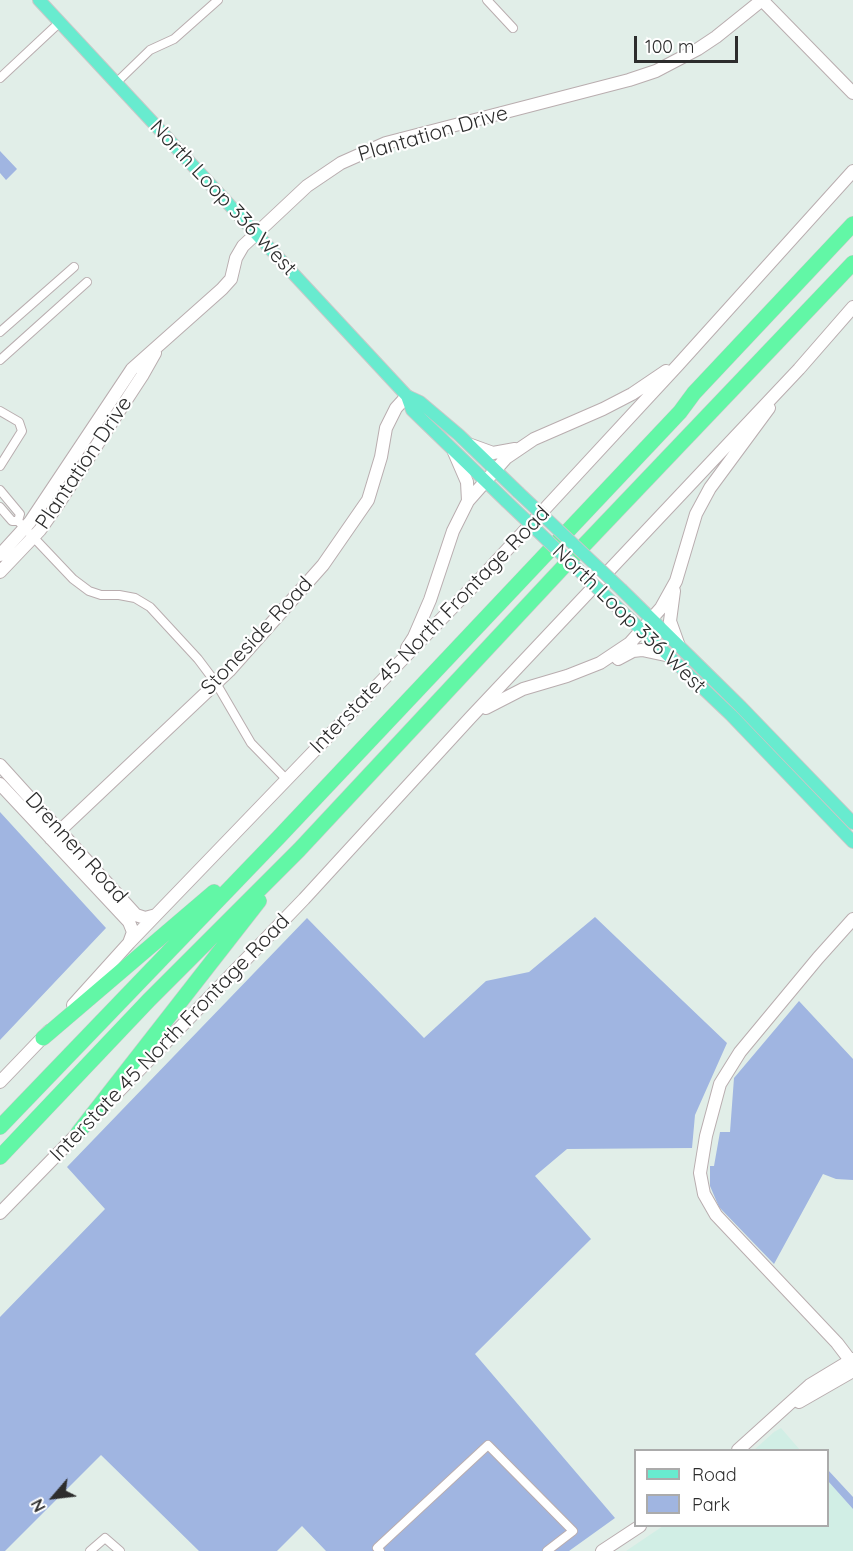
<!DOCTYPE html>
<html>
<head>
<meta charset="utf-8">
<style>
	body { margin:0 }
	#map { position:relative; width:853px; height:1551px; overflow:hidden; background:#e1eee8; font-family:Quicksand,sans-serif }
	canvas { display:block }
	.legend { position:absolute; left:634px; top:1449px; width:195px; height:78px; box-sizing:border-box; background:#fff; border:2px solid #ababab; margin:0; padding:8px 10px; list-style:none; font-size:18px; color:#2d2d2d }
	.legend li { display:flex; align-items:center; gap:12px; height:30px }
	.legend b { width:30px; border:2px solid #ababab }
	.north { position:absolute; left:24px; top:1467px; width:60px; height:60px; -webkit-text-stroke:4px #fff; paint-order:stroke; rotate:242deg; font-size:16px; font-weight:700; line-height:24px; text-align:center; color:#2d2d2d }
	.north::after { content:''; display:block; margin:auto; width:21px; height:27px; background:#2d2d2d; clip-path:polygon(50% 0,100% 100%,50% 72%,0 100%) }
	.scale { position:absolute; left:634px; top:36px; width:104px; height:27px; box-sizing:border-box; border:3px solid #2d2d2d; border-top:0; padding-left:8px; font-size:18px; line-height:21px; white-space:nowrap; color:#2d2d2d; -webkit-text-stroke:4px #fff; paint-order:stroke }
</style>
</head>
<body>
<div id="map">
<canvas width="853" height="1551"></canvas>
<ul class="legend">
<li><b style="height:8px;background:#68ebcf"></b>Road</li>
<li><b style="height:16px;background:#a0b5e1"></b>Park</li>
</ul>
<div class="north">N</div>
<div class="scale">100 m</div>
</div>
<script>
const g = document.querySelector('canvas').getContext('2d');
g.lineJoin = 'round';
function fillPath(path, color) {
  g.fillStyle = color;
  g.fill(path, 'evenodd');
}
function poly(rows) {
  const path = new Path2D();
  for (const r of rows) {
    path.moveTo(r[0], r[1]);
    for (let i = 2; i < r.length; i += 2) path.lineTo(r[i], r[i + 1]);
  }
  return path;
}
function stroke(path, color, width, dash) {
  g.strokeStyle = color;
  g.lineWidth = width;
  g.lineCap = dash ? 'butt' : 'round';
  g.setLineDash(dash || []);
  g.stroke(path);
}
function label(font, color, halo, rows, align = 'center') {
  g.font = font + ' Quicksand,sans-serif';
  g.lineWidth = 4.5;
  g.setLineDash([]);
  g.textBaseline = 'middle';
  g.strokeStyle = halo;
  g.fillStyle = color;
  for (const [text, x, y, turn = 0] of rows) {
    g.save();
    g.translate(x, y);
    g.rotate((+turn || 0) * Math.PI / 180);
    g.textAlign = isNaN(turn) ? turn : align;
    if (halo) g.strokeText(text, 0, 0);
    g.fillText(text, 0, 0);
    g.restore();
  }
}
fillPath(poly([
	[781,1428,800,1450,754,1450,774,1432],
	[828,1481,853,1509,853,1551,626,1551,663,1526,828,1526]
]), '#d1eee5');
fillPath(poly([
	[0,151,17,169,6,180,0,173],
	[0,812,106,928,0,1040],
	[595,917,727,1043,695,1115,692,1148,567,1149,535,1176,591,1239,475,1354,615,1518,569,1551,326,1551,302,1526,277,1551,199,1551,101,1455,5,1551,0,1551,0,1317,105,1209,67,1167,307,918,424,1038,486,981,529,972],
	[799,1001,853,1059,853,1180,836,1179,823,1174,774,1264,719,1207,710,1186,710,1166,714,1166,720,1132,730,1132,734,1078],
	[828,1470,853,1497,853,1509,828,1481]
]), '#a0b5e1');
const street = poly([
	[487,0,513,28],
	[0,78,60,22],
	[116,83,150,50,174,39,218,0],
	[0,332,74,267],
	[0,360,87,282],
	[0,411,19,422,22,431,0,466],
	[0,490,20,514,18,521],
	[0,507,12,521,18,521,73,579,89,591,101,595,119,595,135,598,150,607,198,659,216,683,251,743,287,780],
	[90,1551,105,1538,120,1551],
	[380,1551,377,1548,488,1445,573,1531,547,1551]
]);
const secondary = poly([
	[762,0,853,93],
	[471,445,493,453,515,449],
	[454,452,467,482,468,501],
	[0,555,30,522,132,369,222,289,231,279,236,258,243,246,307,186,341,163,386,143,629,80,656,71,698,49,716,37,762,0],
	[0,572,40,530,59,503,142,376,155,353],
	[674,591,670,621,679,646],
	[407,648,414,637,430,600,453,531,468,501,506,458,534,439,603,409,632,394,666,371],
	[618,659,633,651,642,650,670,656],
	[486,708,523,689,567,676,600,663,630,643,661,608,676,581,696,514,710,488,769,408],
	[0,765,136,915,145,918,156,915],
	[0,784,129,922,133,932,129,943],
	[51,839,229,671,323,565,368,500,381,457,386,428,396,408,407,396],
	[853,919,818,958,740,1052,720,1084,706,1136,700,1173,704,1194,716,1215,837,1343,853,1364],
	[73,1005,129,943,479,580,678,365,853,171],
	[0,1082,49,1031],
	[118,1092,304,899,470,718,799,369,853,307],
	[0,1213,83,1128],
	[799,1402,853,1371],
	[738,1450,810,1385,853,1359],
	[602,1551,640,1526]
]);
const primary = poly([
	[39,0,407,396,420,402,459,435,518,492],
	[407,396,412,410,506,501],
	[622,590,741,707,853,823],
	[613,603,731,715,853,842]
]);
const highway = poly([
	[43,1038,214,892],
	[0,1127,278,838,680,412,694,393,853,224],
	[78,1133,259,901],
	[0,1157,149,1000,299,850,567,563,853,263]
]);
stroke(street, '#b9adaf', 10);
stroke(secondary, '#b9adaf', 14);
stroke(primary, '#c8c8c8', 14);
stroke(highway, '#c8c8c8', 16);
stroke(street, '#fff', 8);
stroke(secondary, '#fff', 12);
stroke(primary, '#68ebcf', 12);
stroke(highway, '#62f7a6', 15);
const primaryBridge = poly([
	[518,492,622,590],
	[506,501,613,603]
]);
stroke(primaryBridge, '#c8c8c8', 14, []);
stroke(primaryBridge, '#68ebcf', 12);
label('21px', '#2d2d2d', '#fff', [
	["Plantation Drive",433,134,-16],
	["North Loop 336 West",223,198,47],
	["Plantation Drive",84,463,-56],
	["North Loop 336 West",629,619,44],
	["Interstate 45 North Frontage Road",430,630,-46],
	["Stoneside Road",257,636,-47],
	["Drennen Road",76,848,48],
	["Interstate 45 North Frontage Road",170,1038,-46]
]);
</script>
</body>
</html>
